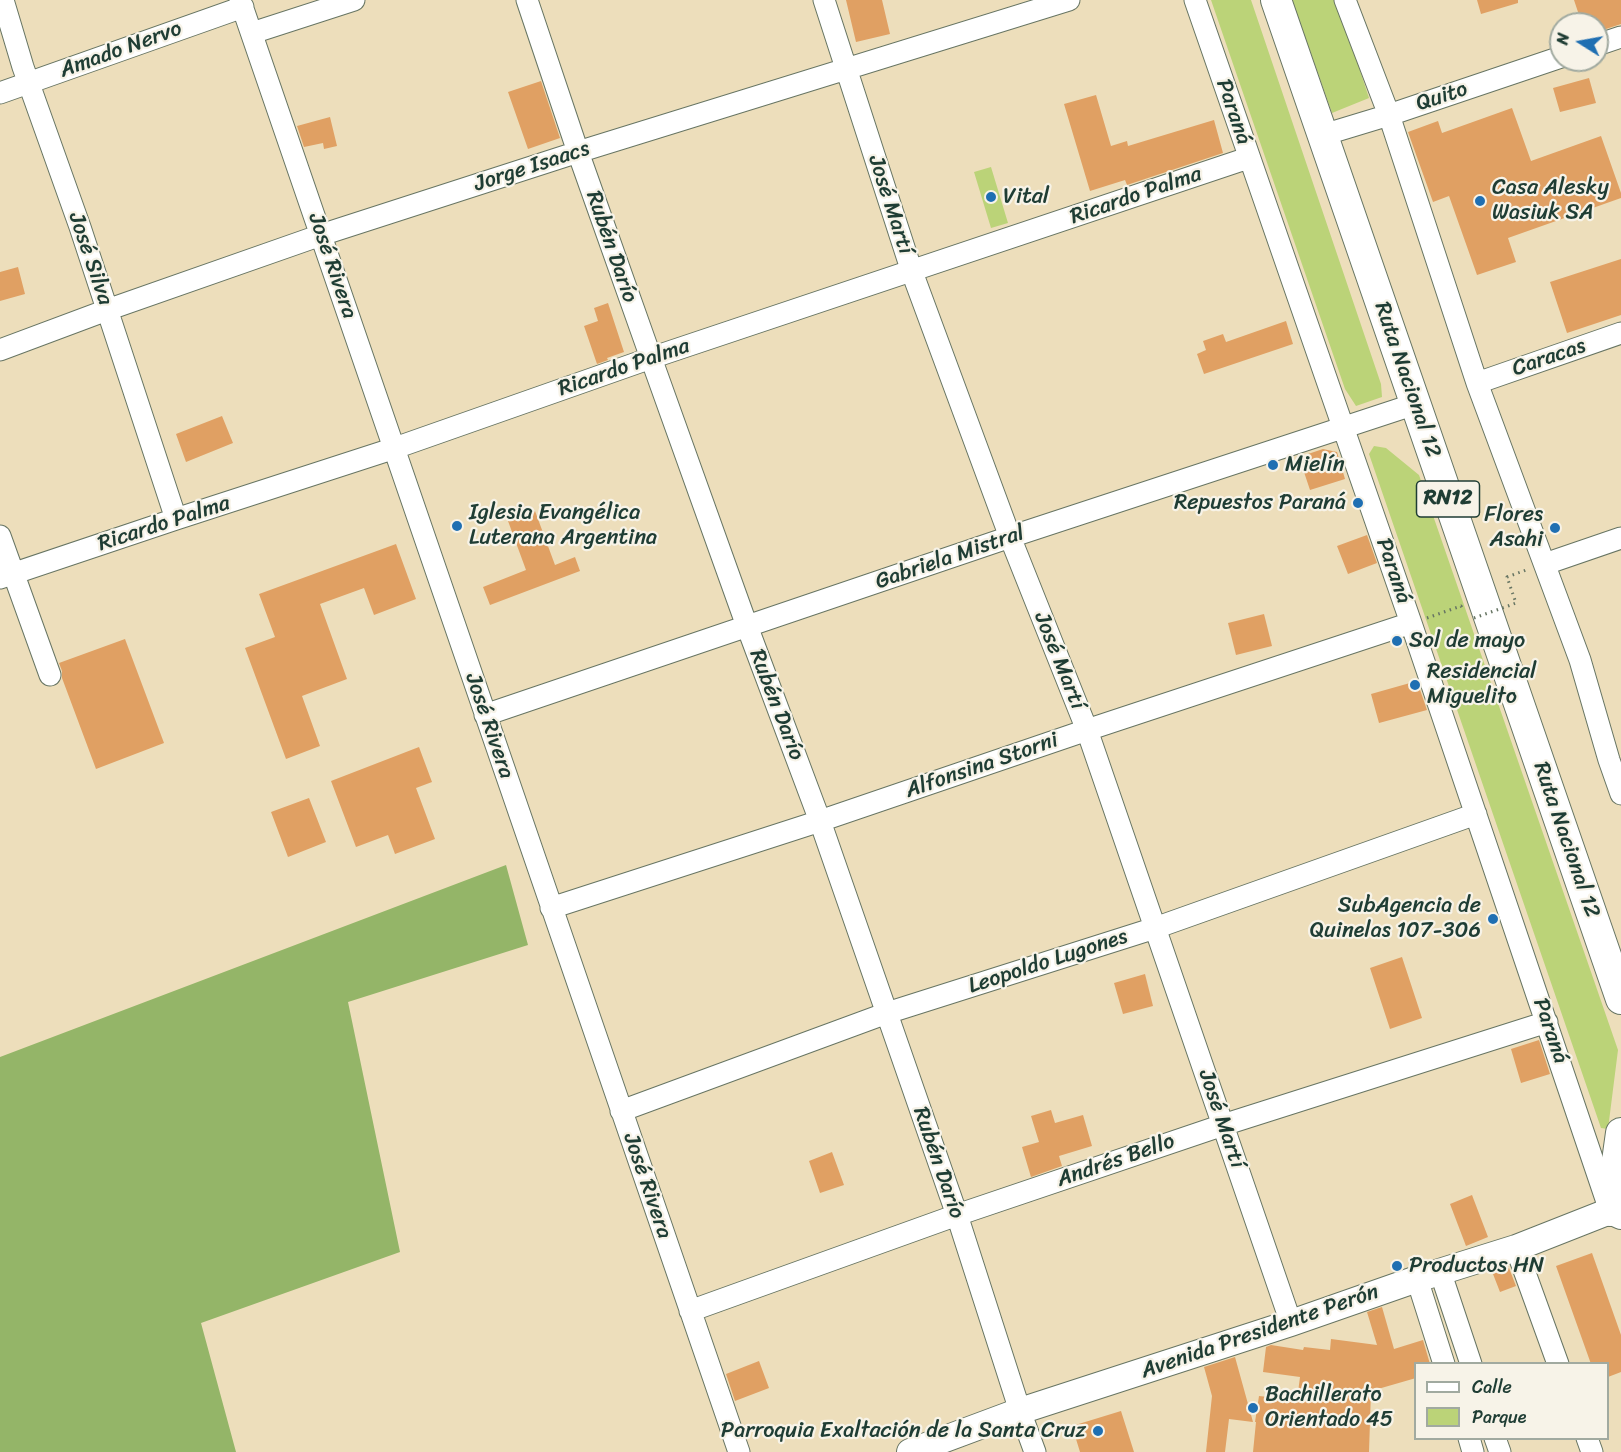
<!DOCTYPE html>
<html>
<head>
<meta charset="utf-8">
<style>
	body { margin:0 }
	#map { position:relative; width:1621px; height:1452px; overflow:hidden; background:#eddebb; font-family:Sriracha,sans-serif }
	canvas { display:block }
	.legend { position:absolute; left:1414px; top:1362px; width:195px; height:78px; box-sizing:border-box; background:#f7f3e8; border:2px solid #a1aaa0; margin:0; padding:8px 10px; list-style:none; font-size:18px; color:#1f3d34 }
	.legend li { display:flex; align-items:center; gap:12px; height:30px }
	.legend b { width:30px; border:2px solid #a1aaa0 }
	.north { position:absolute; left:1549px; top:12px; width:60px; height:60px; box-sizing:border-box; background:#f7f3e8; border:2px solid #a1aaa0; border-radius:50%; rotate:281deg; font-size:16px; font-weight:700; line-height:24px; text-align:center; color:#1f3d34 }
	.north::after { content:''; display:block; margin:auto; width:21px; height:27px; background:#1f6fb2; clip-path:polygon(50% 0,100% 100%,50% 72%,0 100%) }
</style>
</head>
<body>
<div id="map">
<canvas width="1621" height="1452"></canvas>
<ul class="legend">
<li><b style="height:8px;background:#fff"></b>Calle</li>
<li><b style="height:16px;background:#bbd378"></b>Parque</li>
</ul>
<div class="north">N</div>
</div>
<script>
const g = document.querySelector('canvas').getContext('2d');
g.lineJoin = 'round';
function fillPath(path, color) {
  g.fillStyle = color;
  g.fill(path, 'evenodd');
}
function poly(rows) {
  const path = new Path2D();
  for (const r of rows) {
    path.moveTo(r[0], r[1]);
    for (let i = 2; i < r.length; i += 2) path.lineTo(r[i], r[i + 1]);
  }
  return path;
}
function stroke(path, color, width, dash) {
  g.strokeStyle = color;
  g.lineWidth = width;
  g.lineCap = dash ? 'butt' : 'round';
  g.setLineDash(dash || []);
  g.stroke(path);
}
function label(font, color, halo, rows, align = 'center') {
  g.font = font + ' Sriracha,sans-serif';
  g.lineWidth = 4.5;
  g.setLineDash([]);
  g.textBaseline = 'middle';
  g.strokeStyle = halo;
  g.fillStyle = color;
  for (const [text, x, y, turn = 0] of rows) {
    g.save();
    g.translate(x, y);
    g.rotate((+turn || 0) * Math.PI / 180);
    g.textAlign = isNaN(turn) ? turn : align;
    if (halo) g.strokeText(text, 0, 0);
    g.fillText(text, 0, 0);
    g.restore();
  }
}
fillPath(poly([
	[1211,0,1251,0,1381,384,1382,397,1356,406,1345,389],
	[1292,0,1337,0,1369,98,1332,113],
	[991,167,1008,223,991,228,974,172],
	[1374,446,1386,448,1419,475,1618,1050,1608,1129,1601,1128,1369,454]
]), '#bbd378');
fillPath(poly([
	[506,865,528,945,348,1002,400,1252,201,1323,236,1452,0,1452,0,1057]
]), '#94b568');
fillPath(poly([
	[846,0,882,0,890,34,856,42],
	[1477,0,1518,0,1518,3,1481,14],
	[1574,0,1621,0,1621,24,1597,32,1597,24,1582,24],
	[1589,78,1596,103,1560,112,1553,88],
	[541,81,560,138,528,149,508,92],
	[1096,95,1111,146,1127,141,1128,146,1214,120,1223,153,1127,185,1125,180,1090,191,1064,104],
	[1512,108,1531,161,1601,136,1621,193,1621,198,1508,238,1516,262,1477,275,1449,196,1433,202,1408,132,1438,121,1442,133],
	[330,117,337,146,324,149,323,143,304,147,297,126],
	[1621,259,1621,315,1567,333,1550,282],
	[18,267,25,294,0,301,0,272],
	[608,303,624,352,607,358,608,360,597,364,584,326,598,321,594,308],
	[1286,321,1293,344,1204,374,1197,354,1206,350,1203,341,1223,334,1226,342],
	[222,416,233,443,186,462,176,434],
	[1323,449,1337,452,1345,479,1310,490,1299,457],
	[535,511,555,565,575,557,580,571,490,605,483,587,526,570,508,521],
	[1367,535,1377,563,1348,574,1337,546],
	[396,544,416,599,374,615,364,588,320,604,347,679,302,696,320,746,286,759,245,648,275,637,259,594],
	[1264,614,1272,646,1236,655,1228,623],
	[125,639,164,743,96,769,62,678,62,671,59,663],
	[1417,681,1427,710,1379,723,1371,694],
	[419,747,432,782,416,788,435,839,395,854,388,835,356,847,331,781],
	[309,798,326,842,288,857,271,812],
	[1402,957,1422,1018,1390,1029,1370,968],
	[1145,974,1153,1006,1123,1014,1114,983],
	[1539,1040,1550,1074,1521,1083,1511,1049],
	[1051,1110,1055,1123,1083,1115,1092,1146,1059,1156,1062,1166,1031,1177,1022,1147,1039,1142,1031,1116],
	[832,1152,844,1185,820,1193,809,1161],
	[1472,1195,1488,1237,1466,1246,1450,1204],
	[1592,1253,1621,1335,1621,1372,1608,1377,1608,1364,1591,1364,1556,1266],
	[1509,1268,1516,1286,1500,1292,1493,1274],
	[1382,1307,1394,1349,1423,1340,1430,1364,1416,1364,1416,1378,1371,1391,1369,1452,1253,1452,1256,1422,1255,1422,1259,1396,1297,1400,1300,1377,1263,1372,1266,1347,1271,1345,1303,1350,1304,1347,1330,1350,1331,1339,1377,1345,1367,1312],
	[1235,1357,1253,1422,1229,1419,1225,1452,1206,1452,1212,1396,1204,1367],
	[759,1361,769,1388,735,1401,726,1374],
	[1121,1411,1134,1452,1080,1452,1072,1426]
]), '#e0a063');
const minor = poly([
	[3,0,23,67,80,227,176,519],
	[240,0,739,1452],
	[527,0,578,152,651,358,747,626,820,821,957,1215,1020,1411,1035,1452],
	[824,0,912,272,1010,537,1087,730,1291,1323],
	[1195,0,1411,623,1608,1205],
	[1345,0,1389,115,1477,383,1580,660,1609,760,1621,794],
	[252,33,354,0],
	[1597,45,1621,37],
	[0,93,243,7],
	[1323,135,1389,115,1561,57],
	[0,350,107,310,321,235,578,152,1069,0],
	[1477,383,1621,333],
	[0,536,50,675],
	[1545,564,1621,538],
	[0,578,176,519,395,448,651,358,1248,158],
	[485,715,1010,537,1415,404],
	[551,908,820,821,1087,730,1411,623],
	[621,1111,887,1013,1155,928,1476,814],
	[1516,1248,1558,1364],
	[1440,1271,1471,1364],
	[1417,1279,1444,1364],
	[690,1311,957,1215,1223,1125,1547,1022],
	[1469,1438,1473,1452],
	[1495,1438,1500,1452],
	[1587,1438,1592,1452]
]);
const major = poly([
	[910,1452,1020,1411,1291,1323,1417,1279,1516,1248,1610,1211,1621,1216]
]);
const highway = poly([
	[1276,0,1621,999],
	[1610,1211,1621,1133]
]);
stroke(minor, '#677563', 23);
stroke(major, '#677563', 28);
stroke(highway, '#677563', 32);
stroke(poly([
	[1508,606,1516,603,1507,577,1529,569],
	[1427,618,1461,606,1462,608]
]), '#677563', 3, [1.5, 4.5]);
stroke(minor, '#fff', 21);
stroke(major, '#fff', 26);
stroke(highway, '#fff', 30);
stroke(poly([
	[1474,618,1508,606]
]), '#677563', 3, [1.5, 4.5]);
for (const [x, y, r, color] of [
	[991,197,6,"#1f6fb2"],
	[1480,201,6,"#1f6fb2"],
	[1273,465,6,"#1f6fb2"],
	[1358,503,6,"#1f6fb2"],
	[457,526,6,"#1f6fb2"],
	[1555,528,6,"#1f6fb2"],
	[1397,641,6,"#1f6fb2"],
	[1415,685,6,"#1f6fb2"],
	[1493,919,6,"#1f6fb2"],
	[1397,1266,6,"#1f6fb2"],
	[1253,1408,6,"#1f6fb2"],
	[1098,1431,6,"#1f6fb2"]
]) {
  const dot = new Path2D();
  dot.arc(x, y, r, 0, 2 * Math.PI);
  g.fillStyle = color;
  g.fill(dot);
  stroke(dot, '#f7f3e8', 2);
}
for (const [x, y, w] of [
	[1448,499,63]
]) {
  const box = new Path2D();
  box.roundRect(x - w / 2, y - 18, w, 36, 4.5);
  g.fillStyle = '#f7f3e8';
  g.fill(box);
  stroke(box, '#1f3d34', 1.5);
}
label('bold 21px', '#1f3d34', null, [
	["RN12",1448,499]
]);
label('22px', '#1f3d34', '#f7f3e8', [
	["Amado Nervo",121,50,-20],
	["Quito",1442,97,-18],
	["Paraná",1233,112,71],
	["Jorge Isaacs",532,167,-18],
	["Ricardo Palma",1136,196,-19],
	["José Martí",890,205,72],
	["Rubén Darío",611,247,71],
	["José Silva",90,259,71],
	["José Rivera",332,266,71],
	["Caracas",1549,358,-19],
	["Ricardo Palma",624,368,-19],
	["Ruta Nacional 12",1407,380,71],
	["Ricardo Palma",164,524,-18],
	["Gabriela Mistral",950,558,-19],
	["Paraná",1393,571,71],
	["José Martí",1059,661,68],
	["Rubén Darío",776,705,69],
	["José Rivera",489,726,71],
	["Alfonsina Storni",982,766,-19],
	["Ruta Nacional 12",1566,840,71],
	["Leopoldo Lugones",1048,962,-18],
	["Paraná",1550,1031,71],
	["José Martí",1221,1119,71],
	["Andrés Bello",1116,1161,-19],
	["Rubén Darío",938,1163,71],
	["José Rivera",647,1186,71],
	["Avenida Presidente Perón",1260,1332,-19]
]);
label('22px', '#1f3d34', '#f7f3e8', [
	["Casa Alesky",1492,188],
	["Wasiuk SA",1492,213],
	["Vital",1003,197],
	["Mielín",1285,465],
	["Repuestos Paraná",1346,503,"right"],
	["Iglesia Evangélica",469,513],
	["Luterana Argentina",469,538],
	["Flores",1543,515,"right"],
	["Asahi",1543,540,"right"],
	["Sol de mayo",1409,641],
	["Residencial",1427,672],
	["Miguelito",1427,697],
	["SubAgencia de",1481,906,"right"],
	["Quinelas 107-306",1481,931,"right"],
	["Productos HN",1409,1266],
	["Bachillerato",1265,1395],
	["Orientado 45",1265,1420],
	["Parroquia Exaltación de la Santa Cruz",1086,1431,"right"]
], 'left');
</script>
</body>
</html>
